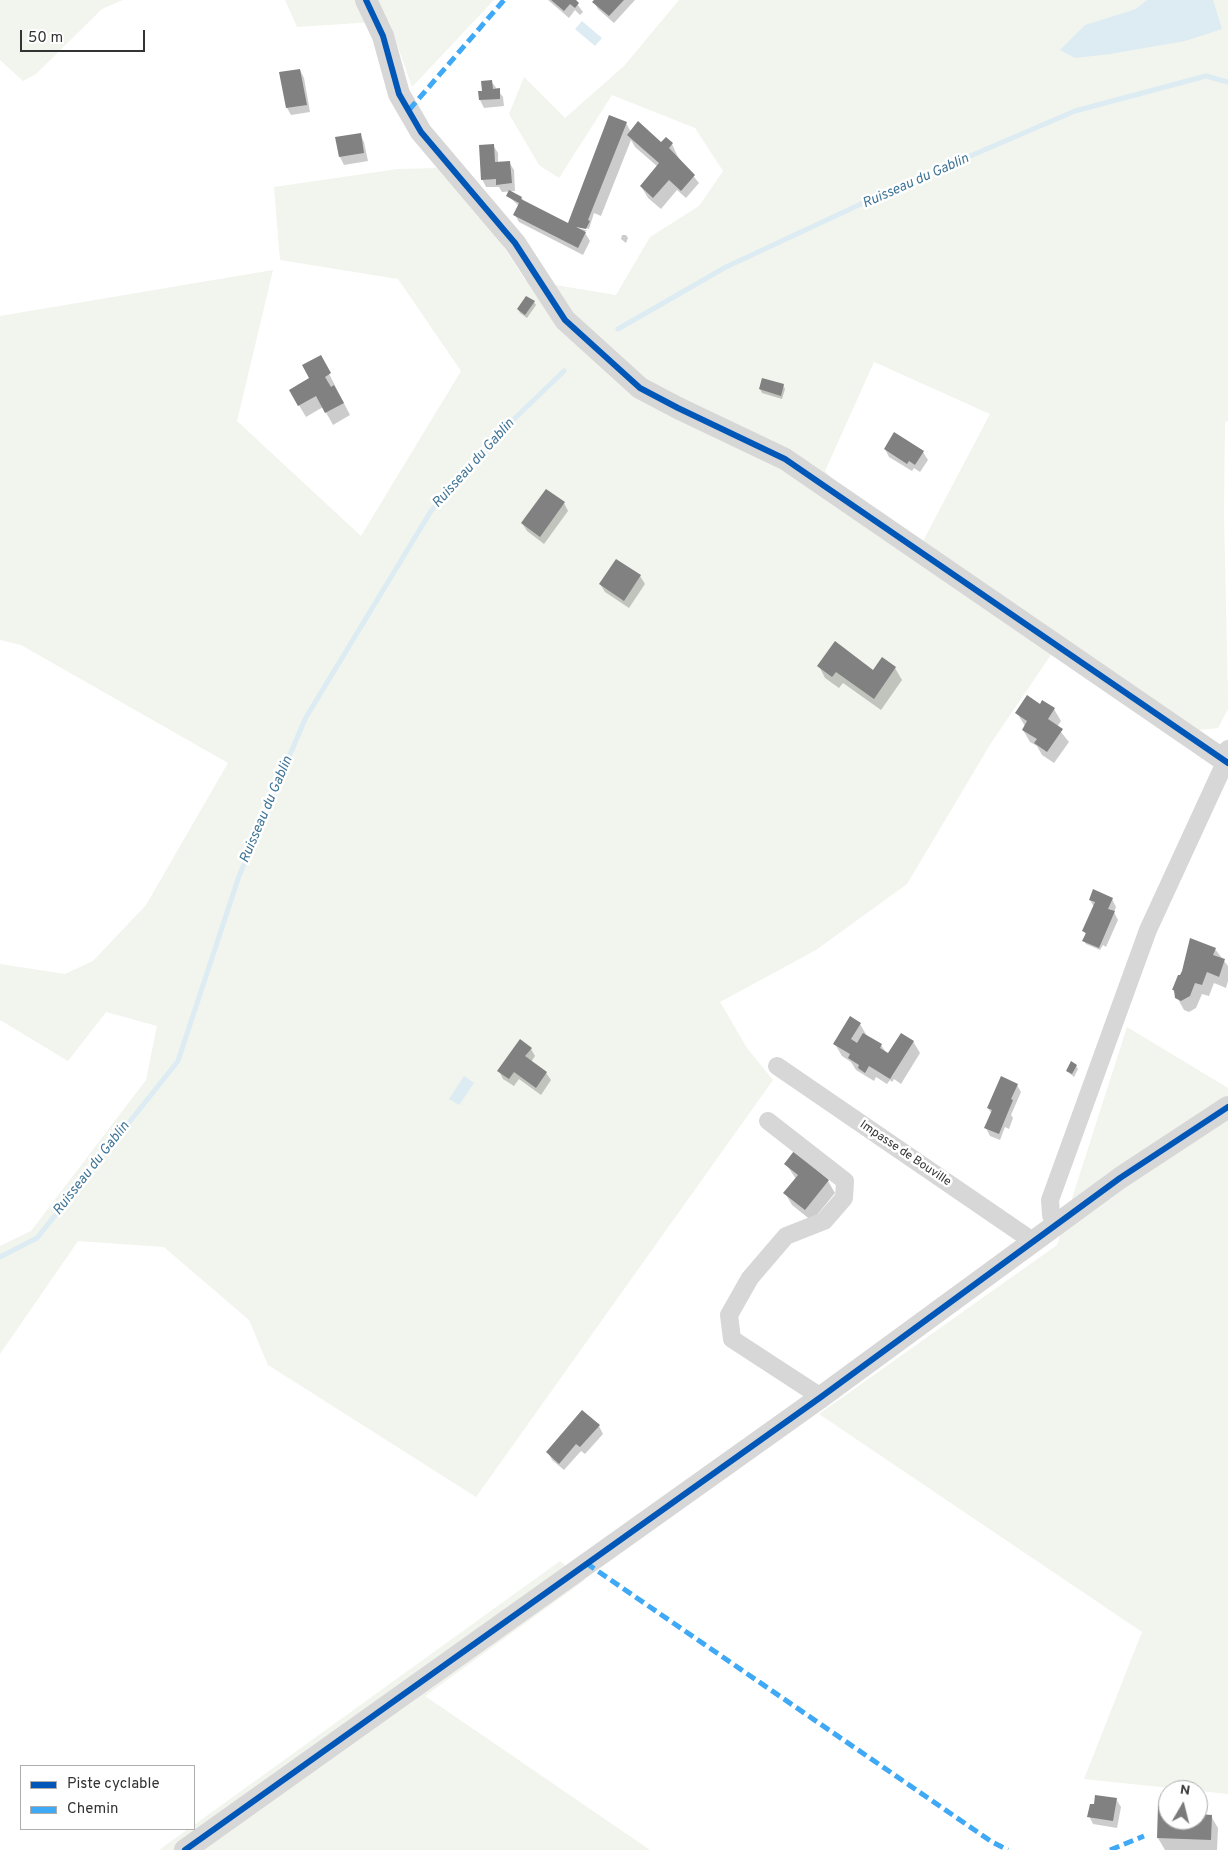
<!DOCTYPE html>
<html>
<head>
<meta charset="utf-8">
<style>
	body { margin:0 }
	#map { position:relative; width:1228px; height:1850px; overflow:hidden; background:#fff; font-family:Overpass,sans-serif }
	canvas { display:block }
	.legend { position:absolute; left:20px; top:1765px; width:175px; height:65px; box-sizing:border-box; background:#fff; border:1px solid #adadad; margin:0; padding:6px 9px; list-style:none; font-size:15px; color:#333 }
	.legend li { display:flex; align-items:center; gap:10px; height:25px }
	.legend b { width:25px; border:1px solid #adadad }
	.north { position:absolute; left:1158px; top:1780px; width:50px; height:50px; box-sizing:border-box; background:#fff; border:1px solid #adadad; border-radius:50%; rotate:8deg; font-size:14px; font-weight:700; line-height:20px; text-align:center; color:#333 }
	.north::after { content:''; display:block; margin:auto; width:18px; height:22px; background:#7a7a7a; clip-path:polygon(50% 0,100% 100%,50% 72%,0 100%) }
	.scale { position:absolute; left:20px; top:30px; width:125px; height:22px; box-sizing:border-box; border:2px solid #333; border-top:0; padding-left:6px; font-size:15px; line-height:18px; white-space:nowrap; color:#333; -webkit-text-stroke:4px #fff; paint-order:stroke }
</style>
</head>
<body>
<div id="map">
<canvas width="1228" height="1850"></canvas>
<ul class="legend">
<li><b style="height:6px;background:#0057b8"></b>Piste cyclable</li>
<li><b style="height:6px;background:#3fa9f5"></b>Chemin</li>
</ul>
<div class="north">N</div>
<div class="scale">50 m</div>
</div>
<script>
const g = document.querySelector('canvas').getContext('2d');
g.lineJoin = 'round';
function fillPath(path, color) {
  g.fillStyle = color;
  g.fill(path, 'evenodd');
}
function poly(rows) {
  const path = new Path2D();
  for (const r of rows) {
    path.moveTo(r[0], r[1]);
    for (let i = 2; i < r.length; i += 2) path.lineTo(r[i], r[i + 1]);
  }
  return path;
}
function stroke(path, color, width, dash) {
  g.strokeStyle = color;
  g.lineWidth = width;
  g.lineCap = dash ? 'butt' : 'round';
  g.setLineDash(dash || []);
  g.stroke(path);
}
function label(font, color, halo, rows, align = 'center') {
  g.font = font + ' Overpass,sans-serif';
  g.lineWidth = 5;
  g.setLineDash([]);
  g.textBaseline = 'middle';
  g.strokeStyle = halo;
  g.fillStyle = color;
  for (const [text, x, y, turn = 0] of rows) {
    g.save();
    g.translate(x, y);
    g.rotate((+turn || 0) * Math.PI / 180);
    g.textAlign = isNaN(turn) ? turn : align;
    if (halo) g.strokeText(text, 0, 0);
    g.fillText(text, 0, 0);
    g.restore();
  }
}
fillPath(poly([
	[0,0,123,0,102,9,36,74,23,81,0,60],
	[285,0,494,0,412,87,389,21,297,27],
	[679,0,1228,0,1228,421,1225,422,1224,513,1228,698,1228,709,1218,728,1199,730,1061,640,991,743,907,884,816,950,720,1002,747,1048,773,1080,476,1497,268,1365,249,1320,164,1247,78,1241,0,1354,0,1246,31,1231,146,1080,157,1026,106,1012,68,1061,0,1020,0,964,65,974,93,961,146,905,228,763,21,645,0,640,0,316,273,270,237,421,361,536,461,371,398,279,280,260,274,187,398,169,437,168,494,232,525,280,616,295,650,237,699,206,723,171,695,128,612,95,559,178,539,165,509,114,524,77,565,118,624,66],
	[874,362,990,414,922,543,838,485,825,471],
	[1127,1027,1228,1088,1228,1794,1084,1779,1142,1632,819,1414,1057,1245],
	[560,1561,585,1580,425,1696,650,1850,159,1850,188,1829,194,1829,194,1825]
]), '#f1f5ed');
fillPath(poly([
	[1147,0,1213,0,1222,29,1185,41,1110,54,1075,58,1060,50,1085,25,1136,9],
	[582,21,602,38,595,46,575,29],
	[464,1076,474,1083,459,1105,449,1099]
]), '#ddebf3');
fillPath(poly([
	[548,0,574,0,583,12,580,15,575,10,569,18],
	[595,0,635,0,614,23,598,9,594,2],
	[300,70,304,78,310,112,291,115,287,108],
	[491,81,503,97,504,106,484,108,480,100,479,92,483,92],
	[626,123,631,132,661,144,666,139,672,144,678,157,699,183,686,198,677,190,661,209,648,198,641,186,658,167,635,147,631,140,601,216,594,213,589,229,570,223,570,225,588,231,584,231,590,241,583,255,519,222,515,215,519,206,508,196,522,198,524,202,569,225],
	[360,134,364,142,368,161,344,165,340,157,337,138],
	[493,145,498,153,498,163,509,162,514,170,515,191,502,192,499,187,486,187,482,179],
	[622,235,626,235,628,238,626,243,621,239],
	[534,302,536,305,527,318,520,313,518,309],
	[320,356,350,415,333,425,323,407,306,417,290,390,311,379],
	[783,385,785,389,782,399,762,393,760,389],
	[885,449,923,452,928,460,920,472,914,468,912,471,889,457],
	[564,503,568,511,544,544,527,531,522,523],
	[640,576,645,584,629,608,605,592,600,584],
	[819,666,873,672,895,668,902,680,881,710,843,683,839,688,825,678],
	[1043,701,1054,709,1061,721,1057,727,1069,742,1054,763,1042,755,1037,746,1030,742,1023,730,1025,726,1017,713,1040,705],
	[1112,899,1116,907,1114,912,1118,920,1106,947,1103,945,1100,950,1086,944,1084,941,1086,935,1084,931,1094,907,1090,900],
	[1191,940,1215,949,1228,966,1228,981,1226,988,1214,983,1209,996,1202,994,1196,1008,1189,1012,1184,1010,1173,990,1181,977],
	[860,1024,867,1036,881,1045,887,1054,913,1041,920,1053,901,1084,894,1079,892,1082,890,1080,887,1084,876,1077,874,1081,856,1070,851,1062,842,1056,835,1044],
	[531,1049,535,1056,531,1062,546,1073,551,1080,541,1095,519,1079,514,1086,503,1079,499,1071],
	[1076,1066,1078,1069,1074,1077,1067,1071],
	[1017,1085,1021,1092,1011,1115,1013,1118,1009,1129,1005,1127,1000,1140,990,1136,986,1128,992,1114,988,1108],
	[786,1164,828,1181,835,1193,812,1221,792,1205,785,1193,796,1179],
	[599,1426,603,1434,585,1454,581,1451,564,1470,552,1460,548,1452],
	[1116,1799,1121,1807,1117,1828,1093,1824,1089,1816],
	[1168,1807,1168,1820,1187,1820,1189,1825,1199,1825,1211,1816,1218,1828,1217,1850,1165,1850,1158,1838]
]), '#0003');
stroke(poly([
	[618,329,726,267,891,190,1075,111,1206,76,1228,82],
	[0,1257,37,1238,178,1061,239,876,305,719,431,511,510,423,564,371]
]), '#ddebf3', 5);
fillPath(poly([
	[551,0,576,0,579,3,575,8,570,4,564,11],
	[594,0,624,0,609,16,592,2],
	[300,69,307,105,286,108,279,72],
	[492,80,493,89,500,88,500,99,479,100,478,91,482,91,481,81],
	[609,115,627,122,588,220,590,221,586,229,576,227,586,232,578,248,513,215,519,203,506,196,509,190,522,197,521,199,568,223],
	[638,121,661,142,666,137,673,143,669,148,695,175,681,191,669,180,653,198,640,186,659,163,627,135],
	[361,133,364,153,339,157,335,137],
	[494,144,495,162,510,161,512,183,496,185,496,179,481,180,479,145],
	[526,296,535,301,525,315,517,309],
	[321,355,331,373,325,377,331,387,334,385,344,403,325,413,316,396,298,406,289,390,309,378,302,365],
	[762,378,784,384,781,396,759,389],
	[894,432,924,451,915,465,909,461,907,464,884,449],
	[546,489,565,502,540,537,521,523],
	[616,559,641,575,624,601,599,584],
	[835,641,873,670,882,657,896,667,874,699,836,672,832,677,817,666],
	[1027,695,1040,704,1042,700,1055,708,1048,719,1063,729,1047,752,1034,743,1037,739,1022,730,1027,721,1015,713],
	[1093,889,1113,898,1108,909,1115,911,1099,948,1082,941,1086,933,1082,931,1095,902,1089,900],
	[1190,938,1216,948,1213,955,1225,959,1219,977,1207,972,1202,985,1195,983,1190,996,1181,1001,1175,998,1174,990,1172,990,1178,975,1180,975,1182,971],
	[850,1016,861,1023,851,1039,857,1043,863,1033,882,1044,880,1048,888,1053,901,1033,914,1041,890,1079,869,1066,865,1073,858,1068,859,1065,848,1058,850,1054,833,1044],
	[520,1039,532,1048,525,1056,547,1072,536,1088,514,1072,509,1079,497,1071],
	[1071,1061,1077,1065,1072,1074,1066,1071],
	[1001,1076,1018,1084,1011,1099,1013,1100,999,1134,984,1128,992,1110,987,1108],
	[794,1151,829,1180,805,1210,783,1193,798,1175,784,1164],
	[582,1410,600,1425,580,1447,576,1444,559,1464,546,1452],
	[1095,1795,1117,1798,1113,1821,1087,1817,1090,1804,1094,1804],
	[1158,1805,1168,1806,1168,1820,1185,1820,1185,1823,1198,1824,1198,1814,1212,1815,1211,1840,1157,1838]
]), '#818181');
stroke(poly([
	[777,1066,1034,1242],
	[768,1121,845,1181,844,1198,824,1221,786,1236,750,1278,729,1315,732,1339,821,1397],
	[1057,1225,1051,1215,1050,1200,1148,930,1223,767,1228,749]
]), '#d7d7d7', 18);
stroke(poly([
	[366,0,383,36,399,94,421,132,515,243,565,320,640,388,678,408,785,459,1228,763],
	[185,1850,821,1397,1120,1178,1228,1107]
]), '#d7d7d7', 22);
stroke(poly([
	[409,110,504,0],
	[586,1563,992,1842,1008,1850],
	[1110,1850,1144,1836]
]), '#3fa9f5', 5, [10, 5]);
stroke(poly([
	[366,0,383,36,399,94,421,132,515,243,565,320,640,388,678,408,785,459,1228,763],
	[185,1850,821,1397,1120,1178,1228,1107]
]), '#0057b8', 6);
label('12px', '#333', '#fff', [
	["Impasse de Bouville",905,1154,34]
]);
label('italic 14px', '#3f7597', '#fff', [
	["Ruisseau du Gablin",916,182,-24],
	["Ruisseau du Gablin",474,464,-48],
	["Ruisseau du Gablin",267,810,-67],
	["Ruisseau du Gablin",92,1169,-52]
]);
</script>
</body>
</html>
